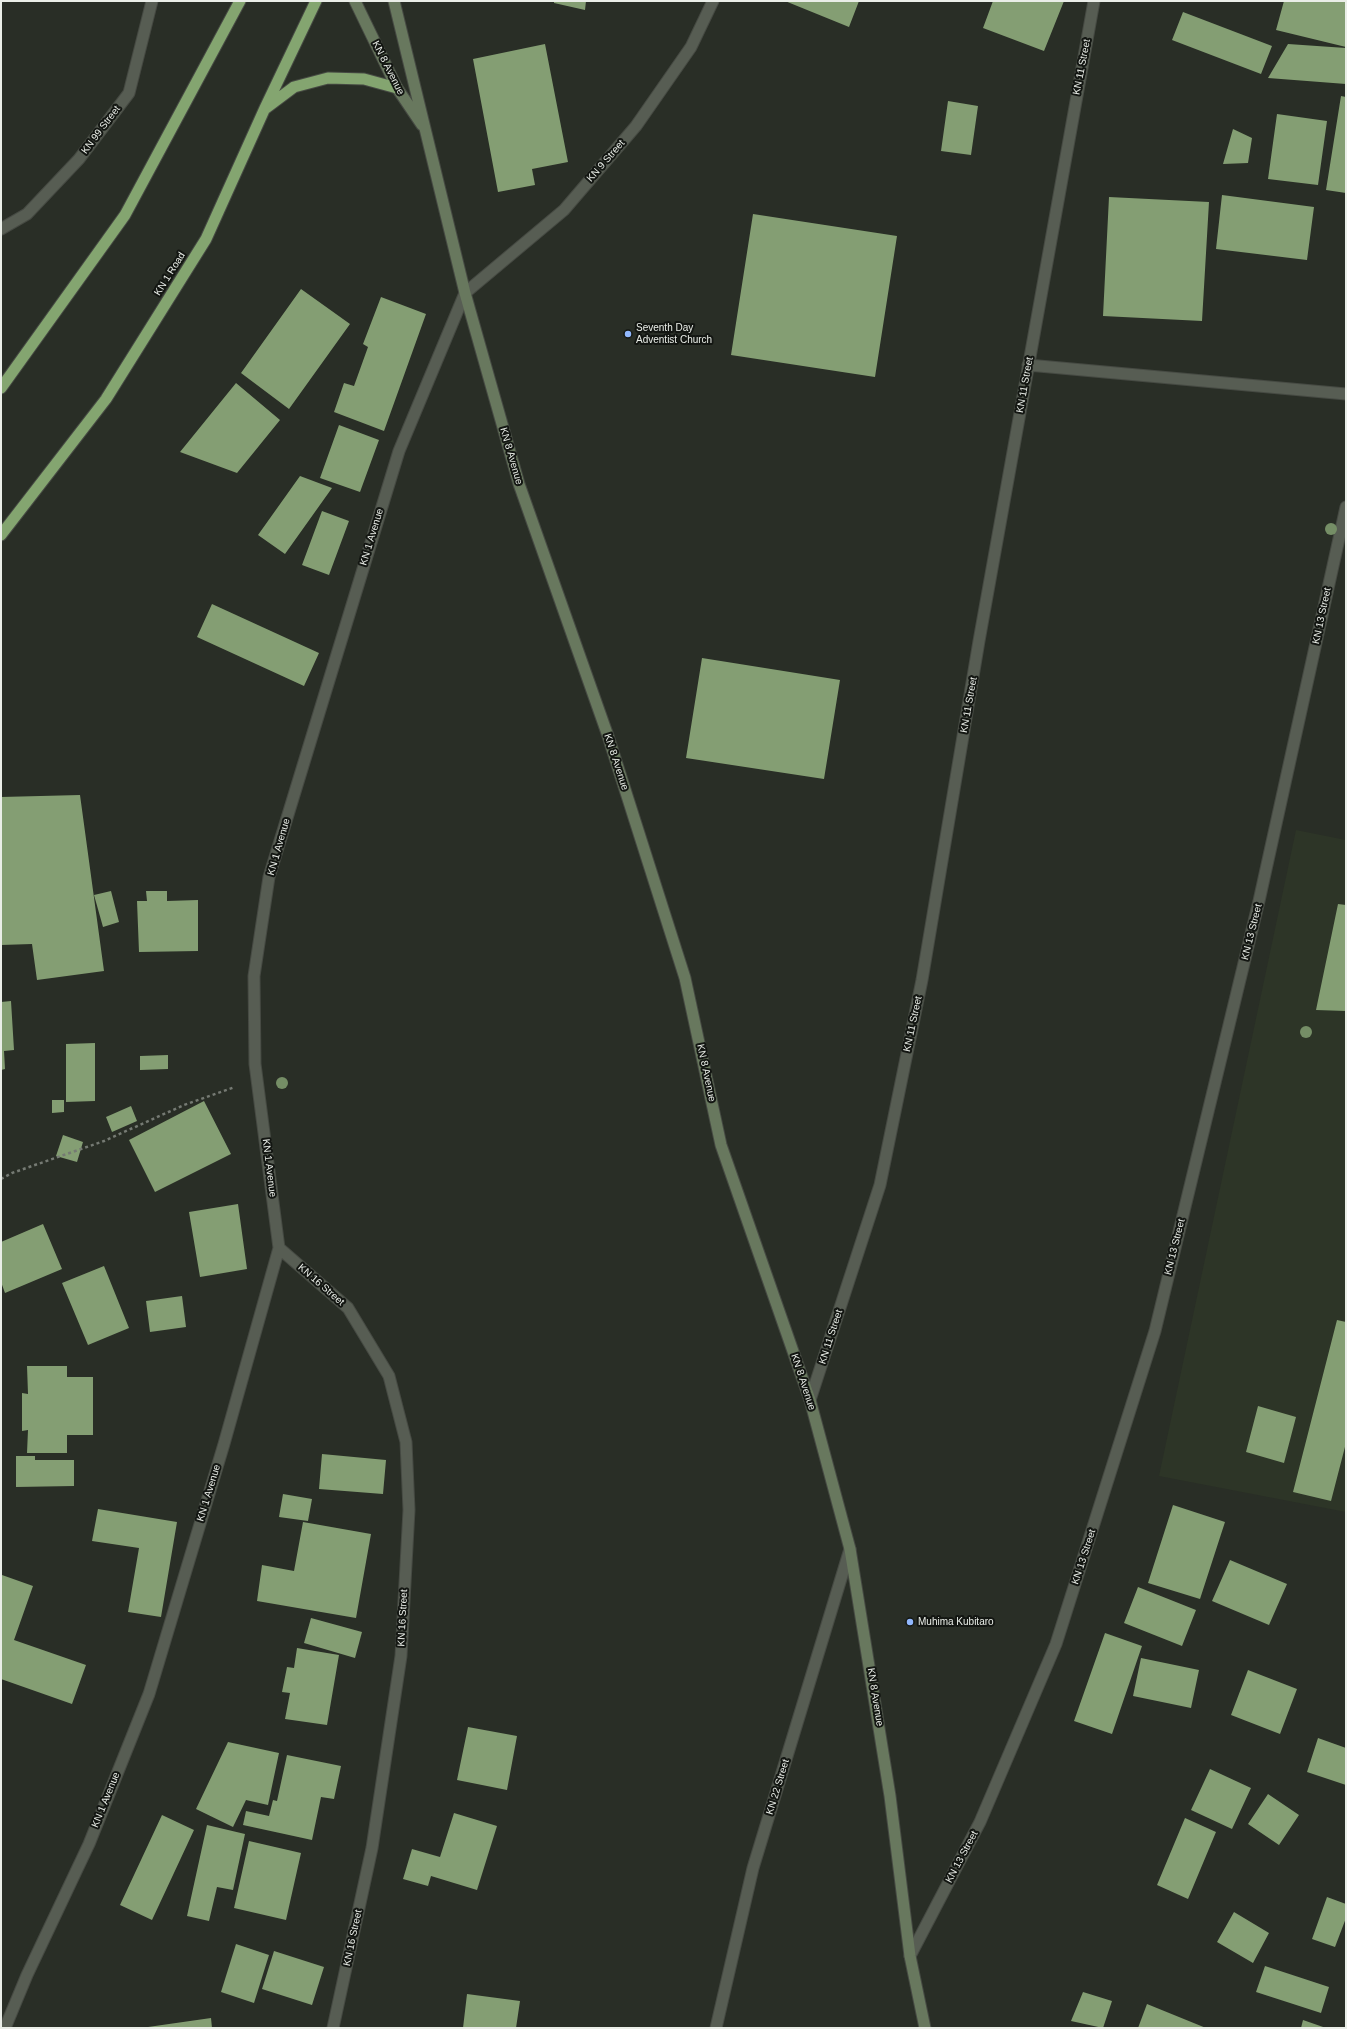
<!DOCTYPE html>
<html>
<head>
<meta charset="utf-8">
<style>
	body { margin:0 }
	#map { position:relative; width:1347px; height:2029px; overflow:hidden; background:#292e26; font-family:Helvetica,sans-serif }
	canvas { display:block }
	.frame { position:absolute; inset:0; border:2px solid #eaeee8; pointer-events:none }
</style>
</head>
<body>
<div id="map">
<canvas width="1347" height="2029"></canvas>
<div class="frame"></div>
</div>
<script>
const g = document.querySelector('canvas').getContext('2d');
g.lineJoin = 'round';
function fillPath(path, color) {
  g.fillStyle = color;
  g.fill(path, 'evenodd');
}
function poly(rows) {
  const path = new Path2D();
  for (const r of rows) {
    path.moveTo(r[0], r[1]);
    for (let i = 2; i < r.length; i += 2) path.lineTo(r[i], r[i + 1]);
  }
  return path;
}
function stroke(path, color, width, dash) {
  g.strokeStyle = color;
  g.lineWidth = width;
  g.lineCap = dash ? 'butt' : 'round';
  g.setLineDash(dash || []);
  g.stroke(path);
}
function label(font, color, halo, rows, align = 'center') {
  g.font = font + ' Helvetica,sans-serif';
  g.lineWidth = 4;
  g.setLineDash([]);
  g.textBaseline = 'middle';
  g.strokeStyle = halo;
  g.fillStyle = color;
  for (const [text, x, y, turn = 0] of rows) {
    g.save();
    g.translate(x, y);
    g.rotate((+turn || 0) * Math.PI / 180);
    g.textAlign = isNaN(turn) ? turn : align;
    if (halo) g.strokeText(text, 0, 0);
    g.fillText(text, 0, 0);
    g.restore();
  }
}
fillPath(poly([
	[1296,830,1346,840,1346,1512,1159,1476]
]), '#2d3527');
fillPath(poly([
	[554,1,586,1,585,10,554,3],
	[785,1,859,1,849,27],
	[993,1,1064,1,1044,51,983,28],
	[1284,1,1346,1,1346,47,1276,30],
	[1183,12,1272,46,1261,74,1172,40],
	[545,44,568,162,532,169,535,185,498,192,473,59],
	[1288,44,1346,48,1346,84,1268,78],
	[1341,96,1346,97,1346,193,1326,190],
	[948,101,978,106,971,155,941,151],
	[1277,114,1327,121,1318,185,1268,179],
	[1233,129,1252,138,1248,163,1223,164],
	[1222,195,1314,207,1307,260,1216,249],
	[1109,197,1209,202,1202,321,1103,316],
	[753,214,897,236,875,377,731,355],
	[301,289,350,324,289,409,241,373],
	[381,297,426,314,384,431,334,412,344,383,354,386,368,347,363,344],
	[236,383,280,420,237,473,180,452],
	[339,425,379,440,360,492,320,478],
	[300,476,332,488,285,554,258,535],
	[322,511,349,521,329,575,302,565],
	[212,604,319,653,304,686,197,637],
	[702,658,840,680,824,779,686,758],
	[80,795,104,971,37,980,32,944,1,945,1,797],
	[111,891,119,922,103,927,94,895],
	[146,891,167,891,167,901,198,900,198,951,139,952,137,901,147,901],
	[1338,904,1346,905,1346,1011,1316,1010],
	[11,1001,14,1050,4,1051,5,1069,1,1070,1,1002],
	[95,1043,95,1101,66,1102,66,1044],
	[168,1055,168,1069,140,1070,140,1056],
	[52,1100,64,1100,64,1112,52,1113],
	[204,1101,231,1154,155,1192,129,1140],
	[131,1106,137,1121,112,1132,106,1117],
	[63,1135,83,1142,77,1162,56,1156],
	[238,1204,247,1269,200,1277,189,1212],
	[43,1224,62,1269,5,1293,1,1282,1,1242],
	[104,1266,129,1328,88,1345,62,1283],
	[182,1296,186,1327,150,1332,146,1301],
	[1337,1320,1346,1322,1346,1443,1331,1501,1293,1492],
	[27,1366,67,1366,67,1377,93,1377,93,1435,67,1435,67,1453,27,1453,28,1430,22,1431,22,1393,28,1394],
	[1258,1406,1296,1417,1284,1463,1246,1452],
	[322,1454,386,1460,383,1494,319,1489],
	[16,1456,35,1456,35,1460,74,1460,74,1486,16,1487],
	[283,1494,312,1499,308,1521,279,1517],
	[1173,1505,1225,1522,1200,1599,1148,1583],
	[98,1509,177,1522,161,1617,128,1612,139,1548,92,1541],
	[303,1522,371,1534,356,1618,257,1601,262,1565,294,1571],
	[1230,1560,1287,1584,1269,1625,1212,1601],
	[2,1575,33,1586,14,1640,86,1665,72,1704,1,1679],
	[1138,1587,1196,1610,1182,1646,1124,1623],
	[311,1618,362,1632,355,1658,304,1643],
	[1105,1633,1142,1646,1112,1734,1074,1721],
	[297,1648,339,1655,327,1725,285,1719,290,1693,282,1692,287,1667,294,1668],
	[1141,1658,1199,1670,1191,1708,1133,1696],
	[1248,1670,1297,1689,1280,1734,1231,1715],
	[468,1727,517,1736,507,1790,457,1780],
	[1318,1738,1346,1748,1346,1785,1307,1772],
	[228,1742,279,1753,268,1805,246,1800,233,1827,196,1809],
	[287,1755,341,1766,334,1799,321,1797,312,1840,243,1825,246,1811,269,1816,273,1800,277,1801],
	[1210,1769,1251,1788,1232,1829,1191,1810],
	[1268,1794,1299,1815,1279,1845,1248,1824],
	[454,1813,497,1826,477,1890,431,1876,428,1886,403,1879,412,1849,440,1857],
	[162,1815,194,1830,152,1920,120,1905],
	[1185,1818,1216,1832,1188,1899,1157,1885],
	[207,1825,245,1834,233,1890,217,1887,209,1921,187,1916],
	[249,1841,301,1853,286,1920,234,1908],
	[1327,1897,1346,1904,1346,1918,1335,1947,1312,1939],
	[1234,1912,1269,1933,1253,1963,1217,1942],
	[236,1944,269,1955,254,2003,221,1992],
	[274,1951,324,1967,312,2005,262,1989],
	[1265,1966,1329,1987,1321,2013,1256,1992],
	[1083,1992,1112,2001,1103,2028,1071,2021],
	[467,1994,520,2001,516,2028,463,2028],
	[1147,2004,1206,2028,1138,2028],
	[211,2018,212,2028,148,2028,148,2027],
	[1303,2020,1326,2028,1301,2028]
]), '#849e73');
const minor = poly([
	[1,229,27,214,79,159,129,93,152,1],
	[279,1248,348,1308,389,1376,406,1442,409,1510,401,1656,372,1848,333,2028],
	[910,1956,980,1822,1056,1644,1155,1331,1259,901,1346,507],
	[5,2028,27,1975,89,1844,149,1694,224,1444,279,1248,255,1064,254,976,269,877,399,451,465,293,564,210,636,126,691,47,713,1]
]);
const tertiary = poly([
	[1028,365,1346,394],
	[810,1400,880,1185,922,980,979,641,1094,1],
	[716,2028,753,1868,850,1549]
]);
const secondary = poly([
	[355,1,397,88,422,125],
	[394,1,465,293,519,484,608,736,685,978,721,1145,810,1400,850,1549,890,1796,910,1956,925,2028]
]);
const trunk = poly([
	[266,108,294,87,328,78,364,79,397,88],
	[1,388,125,215,240,1],
	[1,535,106,399,206,239,265,108,316,1]
]);
stroke(minor, '#464a43', 13);
stroke(tertiary, '#464a43', 13);
stroke(secondary, '#464a43', 13);
stroke(trunk, '#464a43', 13);
stroke(poly([
	[1,1179,12,1173,104,1141,184,1105,235,1087]
]), '#757a73', 2.5, [3, 3]);
stroke(minor, '#575d53', 11);
stroke(tertiary, '#575d53', 11);
stroke(secondary, '#68785e', 11);
stroke(trunk, '#84a570', 11);
g.fillStyle = '#758e66';
for (const [x, y] of [
	[1331,529],
	[1306,1032],
	[282,1083]
]) {
  g.beginPath();
  g.arc(x, y, 6, 0, 2 * Math.PI);
  g.fill();
}
for (const [x, y, r, color] of [
	[628,334,4,"#91b8fd"],
	[910,1622,4,"#91b8fd"]
]) {
  const dot = new Path2D();
  dot.arc(x, y, r, 0, 2 * Math.PI);
  g.fillStyle = color;
  g.fill(dot);
  stroke(dot, '#131612', 1.5);
}
label('10px', '#eaeee8', '#131612', [
	["KN 11 Street",1082,67,-79],
	["KN 8 Avenue",388,68,63],
	["KN 99 Street",101,130,-53],
	["KN 9 Street",606,161,-49],
	["KN 1 Road",170,274,-58],
	["KN 11 Street",1025,385,-80],
	["KN 8 Avenue",511,456,74],
	["KN 1 Avenue",372,537,-73],
	["KN 13 Street",1322,616,-78],
	["KN 11 Street",969,705,-80],
	["KN 8 Avenue",616,762,72],
	["KN 1 Avenue",279,847,-74],
	["KN 13 Street",1252,932,-76],
	["KN 11 Street",913,1024,-78],
	["KN 8 Avenue",706,1073,78],
	["KN 1 Avenue",269,1168,83],
	["KN 13 Street",1175,1247,-76],
	["KN 16 Street",321,1285,41],
	["KN 11 Street",831,1337,-72],
	["KN 8 Avenue",803,1382,72],
	["KN 1 Avenue",209,1493,-73],
	["KN 13 Street",1084,1557,-72],
	["KN 16 Street",403,1618,-87],
	["KN 8 Avenue",875,1697,81],
	["KN 22 Street",778,1787,-73],
	["KN 1 Avenue",106,1800,-68],
	["KN 13 Street",962,1857,-62],
	["KN 16 Street",353,1938,-78]
]);
label('10px', '#eaeee8', '#131612', [
	["Seventh Day",636,328],
	["Adventist Church",636,340],
	["Muhima Kubitaro",918,1622]
], 'left');
</script>
</body>
</html>
